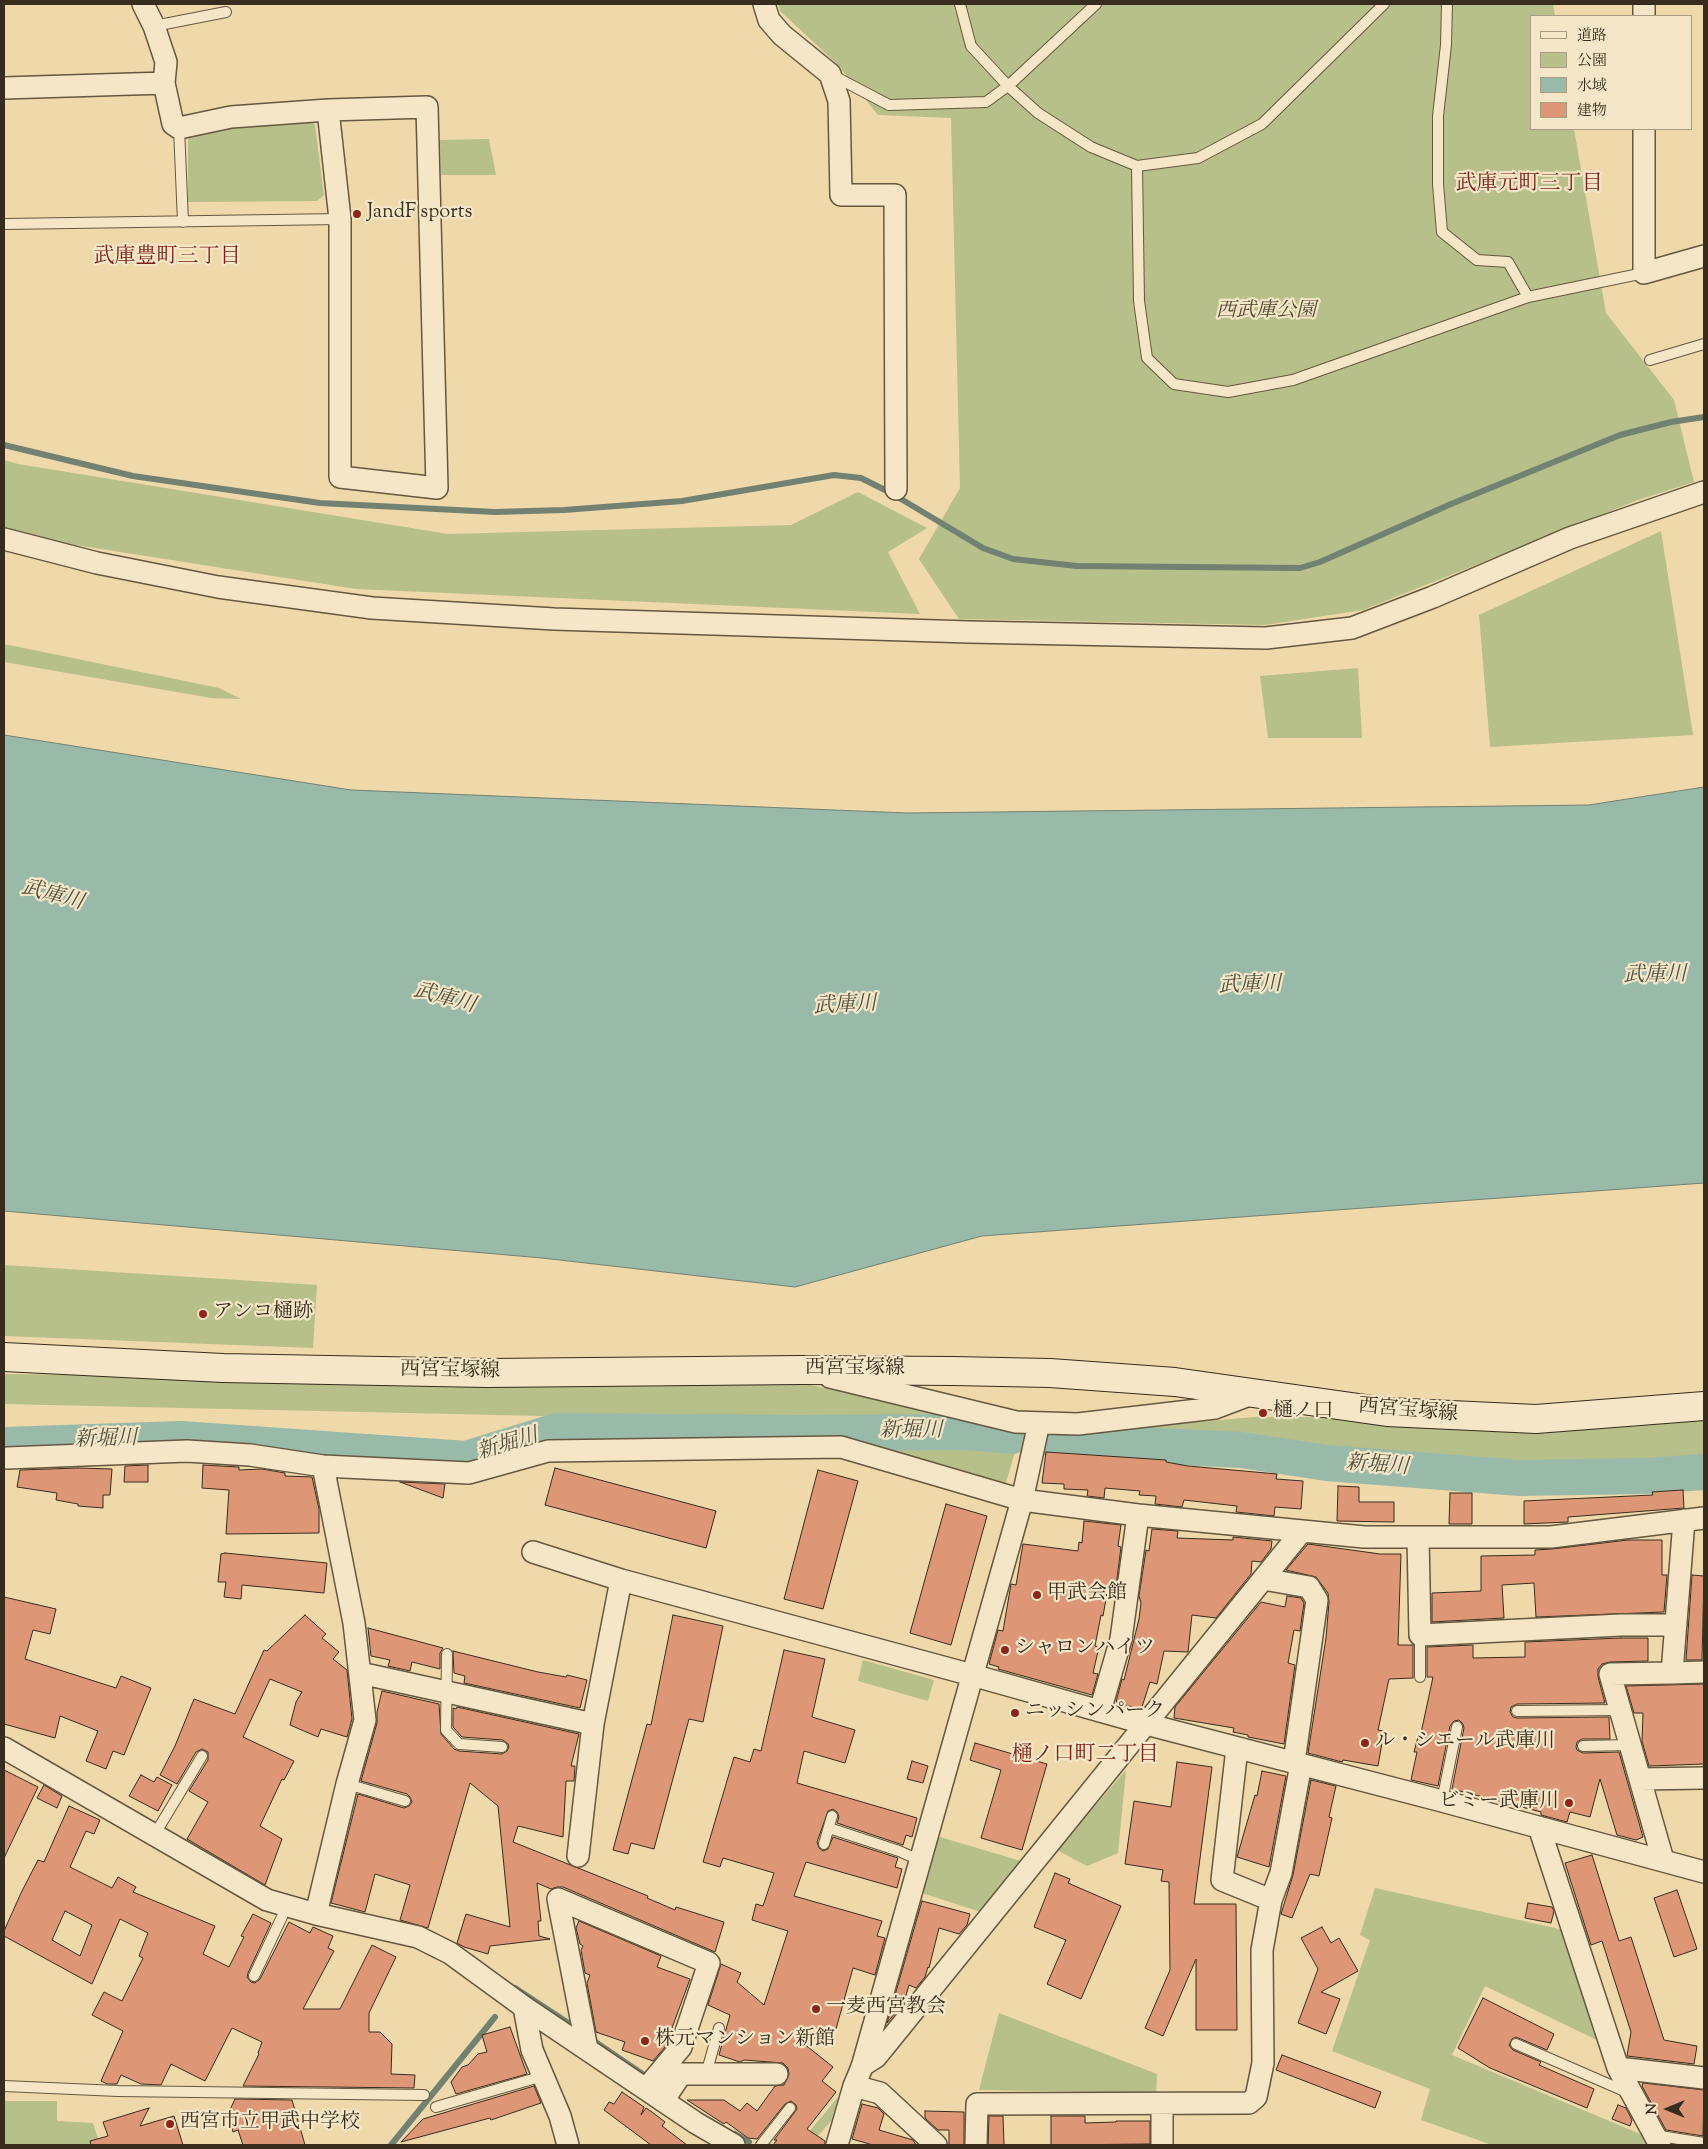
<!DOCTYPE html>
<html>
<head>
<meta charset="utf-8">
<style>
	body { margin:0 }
	#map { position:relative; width:1708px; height:2149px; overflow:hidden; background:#efd8aa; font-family:"Sorts Mill Goudy","Noto Serif JP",serif }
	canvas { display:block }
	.frame { position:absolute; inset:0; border:5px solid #372c1d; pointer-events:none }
	.legend { position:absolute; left:1530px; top:15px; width:162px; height:115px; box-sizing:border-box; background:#f5e6c8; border:1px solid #a99c84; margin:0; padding:6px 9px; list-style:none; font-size:15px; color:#372c1d }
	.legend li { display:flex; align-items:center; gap:10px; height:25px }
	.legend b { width:25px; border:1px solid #a99c84 }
	.north { position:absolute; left:1643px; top:2084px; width:50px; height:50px; -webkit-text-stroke:4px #f5e6c8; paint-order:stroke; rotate:270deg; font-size:14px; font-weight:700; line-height:20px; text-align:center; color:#372c1d }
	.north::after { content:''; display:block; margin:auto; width:18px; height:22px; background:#372c1d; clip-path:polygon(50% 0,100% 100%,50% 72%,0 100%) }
</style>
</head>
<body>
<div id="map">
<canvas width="1708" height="2149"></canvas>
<div class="frame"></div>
<ul class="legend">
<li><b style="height:6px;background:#f5e6c8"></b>道路</li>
<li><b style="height:14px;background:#b7bf8a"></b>公園</li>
<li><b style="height:14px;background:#9abaa9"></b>水域</li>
<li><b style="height:14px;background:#de9776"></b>建物</li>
</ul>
<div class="north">N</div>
</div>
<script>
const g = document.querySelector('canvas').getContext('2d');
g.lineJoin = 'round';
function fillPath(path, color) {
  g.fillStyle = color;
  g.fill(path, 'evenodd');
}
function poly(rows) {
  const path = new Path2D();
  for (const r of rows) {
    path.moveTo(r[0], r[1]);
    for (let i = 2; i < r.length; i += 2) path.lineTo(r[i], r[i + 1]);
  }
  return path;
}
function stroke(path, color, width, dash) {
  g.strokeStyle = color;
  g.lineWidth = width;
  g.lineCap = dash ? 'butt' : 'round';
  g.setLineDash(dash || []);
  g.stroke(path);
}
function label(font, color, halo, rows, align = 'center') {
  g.font = font + ' "Sorts Mill Goudy","Noto Serif JP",serif';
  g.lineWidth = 4.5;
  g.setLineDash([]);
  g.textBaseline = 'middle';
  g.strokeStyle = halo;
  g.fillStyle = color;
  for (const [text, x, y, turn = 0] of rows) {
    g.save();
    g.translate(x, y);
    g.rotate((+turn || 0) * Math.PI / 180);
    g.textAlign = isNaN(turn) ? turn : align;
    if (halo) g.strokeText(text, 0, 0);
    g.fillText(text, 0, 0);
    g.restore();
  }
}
fillPath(poly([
	[778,4,1553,4,1555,16,1532,16,1532,129,1574,129,1606,313,1674,400,1694,482,1638,500,1363,610,1265,625,959,619,919,559,960,488,951,118,878,115,836,63,780,11],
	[310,120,315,125,324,195,317,201,188,202,188,135,237,126],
	[489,139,496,175,441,175,440,140],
	[4,460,18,464,448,534,791,525,858,492,927,528,888,552,920,614,356,589,31,538,4,531],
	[1661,531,1693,735,1490,747,1479,615],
	[4,644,219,688,241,699,211,698,4,662],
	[1358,668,1362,738,1268,738,1260,676],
	[4,1265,317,1285,313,1348,4,1336],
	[4,1374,801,1383,968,1420,966,1428,923,1427,922,1437,1017,1445,1005,1486,918,1459,812,1422,4,1404],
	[1704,1415,1704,1460,1632,1468,1508,1467,1321,1455,1130,1439,1130,1428,1254,1417,1325,1417,1452,1429],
	[863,1660,934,1680,928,1701,858,1681],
	[1126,1770,1118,1853,1087,1866,1057,1850],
	[940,1837,1021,1861,984,1913,919,1892,935,1839],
	[1375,1888,1564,1930,1601,2042,1485,1986,1452,2055,1645,2136,1652,2145,1492,2145,1421,2120,1430,2089,1332,2051,1370,1940,1360,1935],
	[999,2013,1157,2074,1156,2093,979,2090],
	[838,2097,831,2121,810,2145,798,2145],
	[4,2101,57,2101,57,2121,93,2123,100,2145,4,2145]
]), '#b7bf8a');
const water = poly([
	[4,735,351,790,907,813,1589,805,1704,787,1704,1183,982,1236,795,1287,542,1258,4,1211,4,735]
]);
fillPath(water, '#9abaa9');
stroke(water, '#728171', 1);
stroke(poly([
	[4,445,133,476,320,503,495,512,564,510,682,501,834,475,861,478,891,493,983,548,1013,559,1077,566,1300,568,1320,562,1451,504,1620,435,1671,422,1704,417],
	[515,1988,579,2030],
	[591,2039,644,2075],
	[735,2134,749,2142],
	[391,2145,495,2017]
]), '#728171', 6);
stroke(poly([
	[1050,1438,1090,1440,1117,1444,1241,1450,1327,1463,1520,1478,1645,1476,1704,1472],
	[4,1445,181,1439,466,1459,557,1431,799,1433,967,1432,1012,1436]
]), '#9abaa9', 36);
const building = poly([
	[1046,1452,1166,1460,1166,1462,1188,1466,1277,1474,1276,1479,1303,1481,1301,1509,1275,1507,1274,1516,1236,1512,1237,1506,1184,1500,1182,1507,1155,1504,1156,1496,1139,1495,1140,1491,1105,1488,1104,1498,1087,1496,1088,1490,1064,1489,1064,1484,1042,1483,1046,1452],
	[148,1465,148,1482,124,1482,125,1466,148,1465],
	[203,1465,239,1467,239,1470,262,1469,285,1473,285,1476,312,1477,319,1509,319,1533,226,1534,229,1490,202,1488,203,1465],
	[78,1468,112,1469,110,1495,103,1495,103,1508,78,1506,78,1504,56,1500,57,1493,17,1487,20,1470,78,1468],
	[555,1468,716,1511,706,1548,545,1505,555,1468],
	[818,1470,858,1481,823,1609,784,1599,818,1470],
	[400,1482,445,1484,443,1498,400,1482],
	[1338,1486,1359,1487,1359,1502,1394,1502,1394,1522,1337,1521,1338,1486],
	[1683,1490,1684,1508,1568,1517,1568,1522,1524,1524,1524,1501,1653,1495,1652,1492,1683,1490],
	[1450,1493,1472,1493,1472,1524,1449,1524,1450,1493],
	[946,1504,987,1516,951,1645,910,1633,946,1504],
	[1084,1521,1121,1525,1118,1546,1121,1547,1115,1594,1107,1593,1103,1616,1101,1615,1095,1646,1099,1647,1093,1673,1098,1674,1092,1695,998,1669,999,1667,989,1664,998,1630,1003,1631,1011,1584,1016,1585,1023,1544,1078,1551,1079,1542,1082,1543,1084,1521],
	[1152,1529,1178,1531,1177,1538,1233,1540,1233,1537,1272,1541,1271,1549,1261,1562,1252,1561,1251,1574,1216,1618,1192,1615,1188,1652,1164,1651,1157,1684,1150,1682,1141,1710,1116,1702,1122,1679,1124,1680,1139,1619,1141,1603,1139,1596,1146,1550,1149,1551,1152,1529],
	[1628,1540,1662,1540,1662,1575,1667,1575,1664,1612,1536,1617,1534,1583,1502,1585,1504,1618,1432,1622,1432,1593,1481,1591,1481,1556,1535,1555,1535,1550,1552,1549,1628,1540],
	[1308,1544,1380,1554,1401,1554,1398,1645,1413,1645,1413,1678,1389,1679,1378,1730,1384,1731,1378,1766,1343,1760,1342,1762,1308,1753,1326,1638,1329,1602,1328,1593,1316,1577,1286,1570,1308,1544],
	[225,1553,327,1563,324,1593,242,1585,241,1599,224,1597,226,1582,218,1582,221,1554,225,1553],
	[1692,1575,1704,1576,1702,1660,1686,1660,1692,1575],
	[1287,1596,1301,1598,1304,1603,1300,1631,1294,1630,1288,1663,1295,1665,1284,1744,1248,1737,1248,1735,1233,1732,1234,1728,1174,1718,1175,1707,1261,1602,1285,1607,1287,1596],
	[4,1597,56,1609,50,1634,33,1630,25,1659,116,1688,121,1676,151,1688,124,1755,113,1751,106,1769,86,1761,98,1731,60,1716,55,1738,4,1724,4,1597],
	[305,1615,326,1634,322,1638,339,1652,333,1659,347,1670,352,1719,347,1737,321,1729,318,1737,290,1725,296,1702,302,1692,270,1679,243,1737,294,1761,284,1780,282,1779,260,1826,282,1839,265,1885,187,1839,208,1802,189,1791,208,1760,208,1752,202,1749,196,1752,177,1784,160,1775,175,1746,194,1699,235,1714,264,1650,267,1651,305,1615],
	[673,1615,723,1626,703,1722,689,1719,654,1849,631,1843,628,1854,613,1850,647,1724,651,1725,673,1615],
	[368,1628,443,1648,440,1653,440,1669,412,1662,410,1671,388,1666,390,1660,371,1656,368,1628],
	[1621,1638,1648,1638,1648,1661,1610,1662,1602,1664,1598,1669,1598,1677,1605,1703,1517,1704,1511,1707,1510,1712,1513,1717,1517,1718,1609,1717,1610,1739,1582,1739,1577,1742,1576,1747,1577,1750,1583,1753,1619,1752,1643,1837,1636,1840,1617,1835,1600,1779,1590,1817,1570,1812,1567,1822,1541,1815,1541,1812,1452,1789,1464,1728,1463,1724,1459,1720,1454,1721,1450,1726,1438,1786,1411,1780,1417,1752,1414,1752,1419,1733,1421,1733,1433,1677,1427,1677,1427,1647,1473,1645,1473,1658,1525,1657,1525,1642,1621,1638],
	[784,1650,825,1659,812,1717,855,1730,845,1763,804,1751,797,1783,917,1818,912,1837,906,1835,903,1845,837,1823,839,1817,837,1812,833,1809,828,1811,817,1842,819,1848,823,1851,828,1849,833,1837,898,1858,895,1867,902,1869,897,1888,806,1862,794,1896,882,1921,877,1936,885,1938,875,1975,853,1968,836,2029,803,2043,833,2067,822,2081,836,2092,807,2129,825,2141,825,2145,773,2145,777,2140,774,2140,797,2109,796,2105,791,2101,785,2104,757,2139,748,2138,726,2122,724,2124,687,2100,724,2100,740,2111,747,2103,757,2111,775,2086,784,2085,789,2074,788,2068,783,2063,744,2060,740,2062,719,2055,730,2015,708,2005,721,1964,741,1973,737,1982,764,2005,788,1931,752,1920,756,1904,763,1906,774,1873,723,1858,720,1867,703,1862,734,1757,750,1762,754,1749,761,1751,784,1650],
	[453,1651,538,1672,566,1677,567,1675,587,1680,580,1708,464,1683,465,1676,454,1673,453,1651],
	[1704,1684,1704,1764,1649,1766,1642,1741,1643,1713,1634,1713,1626,1686,1704,1684],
	[382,1691,439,1704,441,1734,454,1749,459,1751,502,1754,507,1751,509,1747,508,1744,503,1740,462,1737,453,1727,453,1708,456,1709,457,1707,579,1734,571,1766,575,1766,574,1781,566,1781,563,1837,518,1826,513,1842,648,1896,647,1898,675,1910,676,1907,724,1922,715,1952,563,1887,557,1887,551,1889,537,1883,541,1921,538,1921,539,1936,550,1939,490,1946,488,1954,464,1947,457,1943,466,1914,510,1927,498,1806,470,1783,428,1928,400,1920,410,1885,375,1874,365,1912,331,1903,358,1794,404,1808,409,1806,412,1802,410,1797,407,1794,361,1781,377,1723,377,1712,382,1691],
	[975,1743,1047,1764,1022,1850,981,1838,1001,1770,970,1760,975,1743],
	[912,1761,928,1766,923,1783,907,1779,912,1761],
	[1177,1762,1212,1767,1194,1904,1236,1904,1237,2030,1196,2030,1196,1959,1163,2036,1145,2028,1170,1970,1169,1882,1161,1881,1163,1870,1125,1864,1134,1801,1171,1807,1177,1762],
	[4,1770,38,1787,4,1858,4,1770],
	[1262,1771,1286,1776,1269,1867,1237,1857,1255,1795,1257,1796,1262,1771],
	[141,1775,154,1782,157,1777,172,1785,158,1811,129,1796,141,1775],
	[1311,1780,1336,1786,1329,1817,1332,1818,1319,1876,1310,1874,1292,1918,1281,1914,1293,1875,1311,1780],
	[44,1785,62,1796,57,1808,37,1798,44,1785],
	[69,1806,100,1820,94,1834,86,1831,70,1867,112,1888,118,1877,136,1887,133,1892,215,1926,203,1954,229,1967,244,1937,241,1936,253,1914,271,1923,248,1973,247,1977,251,1982,255,1983,260,1979,289,1922,310,1933,313,1927,333,1936,328,1948,334,1951,303,2009,340,2009,372,1945,396,1957,369,2013,369,2032,380,2032,392,2044,391,2074,415,2075,414,2088,243,2086,259,2054,258,2053,262,2042,232,2028,205,2081,171,2064,161,2085,141,2084,121,2075,117,2084,107,2084,101,2081,123,2031,92,2015,104,1992,122,2001,143,1958,139,1956,148,1933,120,1919,92,1984,4,1936,4,1931,21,1893,38,1860,44,1862,69,1806],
	[65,1911,92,1925,80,1956,52,1940,65,1911],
	[1592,1855,1619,1941,1631,1937,1664,2040,1697,2046,1694,2064,1627,2056,1631,2032,1602,1941,1591,1945,1565,1863,1592,1855],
	[1055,1873,1070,1879,1068,1883,1121,1906,1081,1999,1047,1984,1066,1940,1034,1927,1055,1873],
	[1677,1890,1697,1949,1674,1957,1654,1898,1677,1890],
	[922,1901,970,1914,967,1925,959,1934,939,1928,929,1968,928,1967,925,1977,916,1988,909,1985,904,2002,887,2023,922,1901],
	[1528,1903,1552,1907,1554,1911,1551,1923,1525,1918,1528,1903],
	[579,1921,661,1956,657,1967,690,1979,665,2047,653,2061,622,2050,625,2042,596,2032,587,1983,590,1975,585,1973,581,1950,583,1946,580,1944,576,1928,579,1921],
	[1322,1927,1331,1943,1339,1938,1358,1971,1321,1992,1340,1999,1326,2034,1298,2023,1318,1969,1301,1938,1322,1927],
	[1483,1998,1554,2034,1547,2050,1516,2037,1512,2039,1509,2045,1513,2050,1541,2062,1539,2065,1594,2089,1587,2108,1490,2068,1458,2048,1483,1998],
	[510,2027,527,2074,456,2094,451,2082,462,2067,468,2065,478,2054,487,2052,482,2035,510,2027],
	[1282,2055,1381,2092,1375,2108,1276,2070,1282,2055],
	[1643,2083,1704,2090,1703,2136,1666,2130,1642,2086,1643,2083],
	[534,2086,541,2103,491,2120,490,2118,401,2142,423,2119,534,2086],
	[622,2092,644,2107,641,2115,646,2108,652,2112,665,2122,662,2126,687,2145,651,2145,604,2110,609,2102,614,2104,622,2092],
	[235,2099,292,2100,305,2145,243,2145,238,2130,233,2132,228,2114,235,2099],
	[862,2104,878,2108,884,2114,879,2130,913,2140,916,2145,873,2145,852,2139,862,2104],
	[1618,2105,1626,2108,1632,2120,1630,2126,1612,2119,1618,2105],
	[149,2108,140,2126,174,2116,183,2145,91,2145,90,2141,108,2136,103,2122,149,2108],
	[925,2111,964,2112,964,2145,949,2145,949,2130,938,2130,925,2118,925,2111],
	[989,2116,1003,2116,1004,2145,988,2145,989,2116],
	[1051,2116,1085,2116,1085,2123,1116,2122,1116,2121,1150,2121,1150,2144,1051,2145,1051,2116]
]);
fillPath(building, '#de9776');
stroke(building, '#372c1d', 1);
const lane = poly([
	[960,4,971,46,1008,86,1038,113,1091,147,1137,166,1198,158,1262,124,1384,4],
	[1447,4,1446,45,1438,116,1438,184,1442,232,1477,260,1508,262,1528,297],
	[154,26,226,12],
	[832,75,889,105,986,102,1008,86,1096,4],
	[179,128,183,222],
	[1137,166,1139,301,1147,358,1174,384,1228,392,1293,380,1528,297,1644,273],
	[4,224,340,219],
	[1650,360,1704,344],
	[1420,1635,1420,1677],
	[447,1654,446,1730,459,1744,502,1747],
	[1517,1711,1620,1710],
	[1583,1746,1630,1745],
	[347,1784,405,1801],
	[1442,1801,1457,1727],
	[829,1828,899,1851,919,1860],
	[155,1834,202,1756],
	[824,1844,832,1816],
	[254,1976,287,1906],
	[1516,2044,1629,2093],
	[706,2074,719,2028],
	[4,2086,118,2091,424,2095],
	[436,2107,543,2076],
	[1654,2135,1704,2143],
	[761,2145,790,2108]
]);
const street = poly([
	[143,4,154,26,166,62,164,83,173,124,179,128,231,117,328,110,427,107,437,488,340,477,340,219,328,110],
	[764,4,769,20,782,35,830,74,839,101,841,195,895,195,896,489],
	[1644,16,1644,4],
	[4,88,164,83],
	[1644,129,1644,273,1704,256],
	[4,539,97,563,218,587,372,608,554,619,969,632,1266,638,1352,628,1433,597,1570,538,1704,492],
	[830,1377,1016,1422,1078,1424,1215,1408,1252,1394],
	[7,1458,187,1451,250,1455,323,1466,469,1473,548,1451,841,1447,1022,1500,1138,1515,1364,1537,1551,1537,1704,1518],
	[1418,1537,1420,1635,1621,1625,1676,1625],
	[533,1552,621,1580,593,1724,578,1856],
	[1263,1579,1309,1587,1317,1600,1294,1762],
	[621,1580,972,1675,1146,1724,1442,1801,1704,1872],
	[360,1673,593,1724],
	[1672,1673,1704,1672],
	[1100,1711,1121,1639,1138,1515],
	[4,1748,267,1900,316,1914,418,1937,450,1953,524,2007,696,2123,734,2145],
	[1237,1748,1222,1880,1271,1900],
	[1640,1779,1704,1778],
	[1539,1827,1618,2068,1660,2145],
	[1663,1860,1610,1674,1672,1673,1684,1520],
	[316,1914,347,1784,365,1720,354,1623,323,1466],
	[524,2007,532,2050,560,2116,568,2145],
	[587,2049,558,1899,709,1963,681,2047,646,2089],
	[862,2066,876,2057,1302,1531],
	[1618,2068,1704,2078],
	[854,2086,880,2093,936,2145],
	[663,2101,681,2074,777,2074],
	[1162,2104,1162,2145],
	[837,2145,854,2086,862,2067,1022,1500,1039,1423],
	[976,2145,977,2104,1249,2103,1256,2097,1263,2063,1262,1950,1271,1900,1281,1873,1301,1764]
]);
const secondary = poly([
	[4,1357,223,1368,487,1373,801,1370,953,1371,1050,1373,1175,1382,1387,1412,1536,1419,1704,1406]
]);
stroke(lane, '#655740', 12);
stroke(street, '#655740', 24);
stroke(secondary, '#372c1d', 30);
stroke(lane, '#f5e6c8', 10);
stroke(street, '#f5e6c8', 21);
stroke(secondary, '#f5e6c8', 28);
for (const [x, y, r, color] of [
	[357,214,5,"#8f2418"],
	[203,1314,5,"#8f2418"],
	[1263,1413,5,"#8f2418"],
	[1037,1595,5,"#8f2418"],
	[1005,1650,5,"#8f2418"],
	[1015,1713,5,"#8f2418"],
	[1365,1743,5,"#8f2418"],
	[1569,1803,5,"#8f2418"],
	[816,2009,5,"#8f2418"],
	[645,2041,5,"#8f2418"],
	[170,2124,5,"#8f2418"]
]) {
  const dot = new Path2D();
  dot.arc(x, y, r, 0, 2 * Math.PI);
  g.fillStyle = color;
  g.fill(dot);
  stroke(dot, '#f5e6c8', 2);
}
label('20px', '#372c1d', '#f5e6c8', [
	["JandF sports",367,214],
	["アンコ樋跡",213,1314],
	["樋ノ口",1273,1413],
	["甲武会館",1047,1595],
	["シャロンハイツ",1015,1650],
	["ニッシンパーク",1025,1713],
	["ル・シエール武庫川",1375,1743],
	["ビミー武庫川",1559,1803,"right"],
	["一麦西宮教会",826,2009],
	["株元マンション新館",655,2041],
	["西宮市立甲武中学校",180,2124]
], 'left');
label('italic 20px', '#514933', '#f5e6c8', [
	["西武庫公園",1266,313]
]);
label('20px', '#372c1d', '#f5e6c8', [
	["西宮宝塚線",855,1370],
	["西宮宝塚線",450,1372,1],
	["西宮宝塚線",1408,1412,5]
]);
label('21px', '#7a1f14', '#f5e6c8', [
	["武庫元町三丁目",1529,185],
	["武庫豊町三丁目",167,258],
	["樋ノ口町二丁目",1085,1756]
]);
label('italic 21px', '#505040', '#f5e6c8', [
	["武庫川",52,897,15],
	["武庫川",1655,977,-1],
	["武庫川",1250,987,-2],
	["武庫川",444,1000,15],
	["武庫川",845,1007,-3],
	["新堀川",911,1432],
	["新堀川",106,1441,-2],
	["新堀川",508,1446,-17],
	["新堀川",1377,1467,4]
]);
</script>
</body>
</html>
